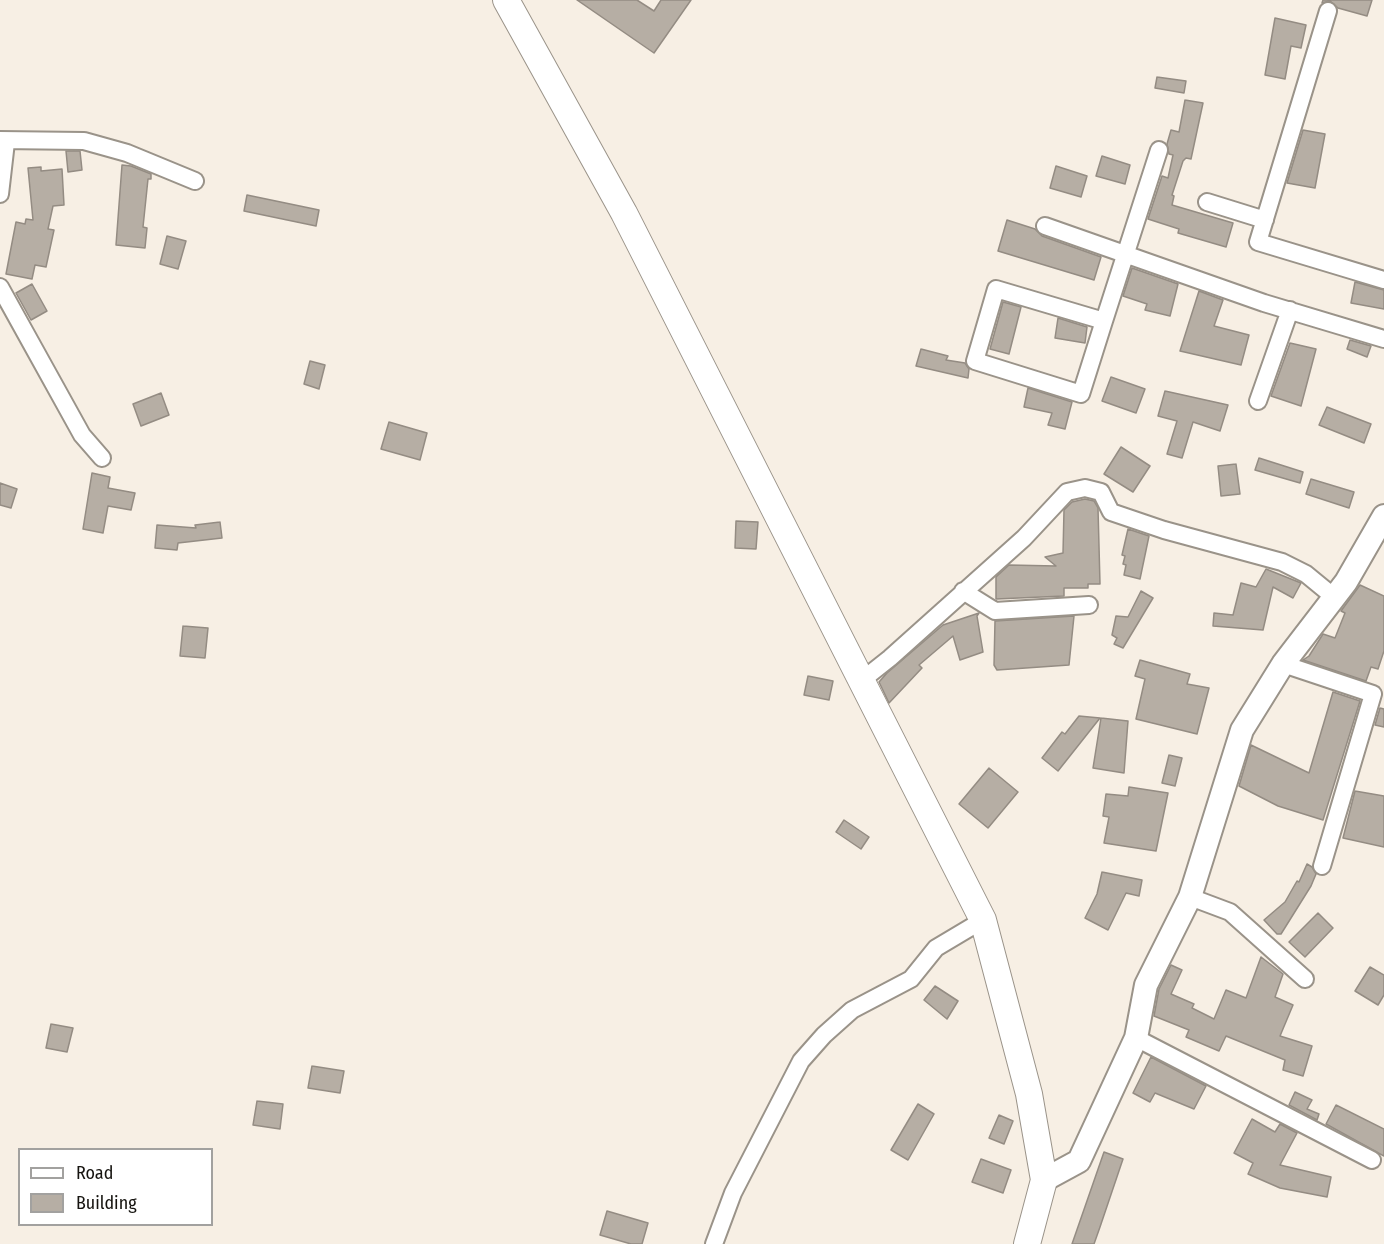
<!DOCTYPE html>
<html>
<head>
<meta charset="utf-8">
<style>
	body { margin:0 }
	#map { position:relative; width:1384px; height:1244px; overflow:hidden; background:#f7efe4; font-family:"Fira Sans Condensed",sans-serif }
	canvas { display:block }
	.legend { position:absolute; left:18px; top:1148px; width:195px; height:78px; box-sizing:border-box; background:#fff; border:2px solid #a2a19f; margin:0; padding:8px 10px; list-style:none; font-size:18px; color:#161410 }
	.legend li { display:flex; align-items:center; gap:12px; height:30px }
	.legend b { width:30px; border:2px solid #a2a19f }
</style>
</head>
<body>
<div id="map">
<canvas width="1384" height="1244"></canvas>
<ul class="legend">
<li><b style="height:8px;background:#fff"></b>Road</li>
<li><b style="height:16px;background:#b6aea4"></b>Building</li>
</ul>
</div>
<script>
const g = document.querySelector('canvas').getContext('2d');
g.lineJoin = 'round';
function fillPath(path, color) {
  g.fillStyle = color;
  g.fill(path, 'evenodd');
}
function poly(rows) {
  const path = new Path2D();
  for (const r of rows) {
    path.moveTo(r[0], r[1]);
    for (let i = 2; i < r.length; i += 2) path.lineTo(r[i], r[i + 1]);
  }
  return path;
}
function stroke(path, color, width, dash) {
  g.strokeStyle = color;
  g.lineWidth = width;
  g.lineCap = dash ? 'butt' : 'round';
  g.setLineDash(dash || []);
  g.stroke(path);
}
const building = poly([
	[577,0,637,0,654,11,661,0,691,0,654,53,577,0],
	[1323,0,1372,0,1367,16,1338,8,1330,1,1322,3,1323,0],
	[1275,18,1306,25,1301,48,1291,46,1285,79,1265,75,1275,18],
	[1157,77,1186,81,1184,93,1155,88,1157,77],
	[1185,100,1203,103,1191,159,1186,158,1183,161,1172,195,1174,196,1172,205,1233,223,1226,247,1178,233,1179,229,1148,219,1162,176,1168,178,1173,155,1169,154,1167,144,1171,130,1179,132,1185,100],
	[1303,130,1325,134,1315,188,1287,183,1303,130],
	[66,151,80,151,82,170,68,172,66,151],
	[1102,156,1130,165,1125,184,1096,176,1102,156],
	[122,165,131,166,151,174,151,179,148,179,143,227,147,228,145,248,116,245,122,165],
	[1056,166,1087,176,1081,197,1050,188,1056,166],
	[41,167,41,171,62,169,64,205,53,206,48,229,54,230,46,267,35,265,32,279,6,274,16,222,25,224,26,219,33,220,28,168,41,167],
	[247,195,319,210,316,226,244,211,247,195],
	[1007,220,1035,229,1042,236,1101,257,1094,280,998,251,1007,220],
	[167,236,186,241,178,269,160,264,167,236],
	[1132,268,1178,284,1170,316,1145,310,1147,304,1123,296,1132,268],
	[1355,282,1384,290,1384,309,1351,303,1355,282],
	[32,284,47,311,31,320,16,293,32,284],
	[1199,291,1223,300,1214,326,1249,335,1241,365,1180,351,1199,291],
	[1003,302,1021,307,1009,354,990,349,1003,302],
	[1058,318,1087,327,1085,343,1055,338,1058,318],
	[1350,340,1371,346,1367,357,1347,349,1350,340],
	[1290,343,1316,349,1301,406,1271,396,1290,343],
	[921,349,948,356,946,360,965,363,969,369,968,378,916,366,921,349],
	[310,361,325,365,319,389,304,384,310,361],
	[1111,377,1145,389,1136,413,1102,401,1111,377],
	[1028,388,1072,402,1065,429,1048,425,1052,413,1024,407,1028,388],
	[1165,391,1228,405,1220,431,1193,422,1182,458,1167,454,1177,421,1158,416,1165,391],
	[161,393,169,415,141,426,133,404,161,393],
	[1327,407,1371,424,1364,443,1319,425,1327,407],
	[389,422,427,433,420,460,381,449,389,422],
	[1121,447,1150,466,1133,492,1104,474,1121,447],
	[1259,458,1303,472,1300,483,1255,470,1259,458],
	[1236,464,1240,494,1221,496,1218,466,1236,464],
	[92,473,110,477,108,488,135,493,131,510,108,506,103,533,83,529,92,473],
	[1311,479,1354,492,1349,508,1306,494,1311,479],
	[0,483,17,489,11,508,0,505,0,483],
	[1085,499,1094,501,1098,508,1100,584,1088,584,1088,588,1064,588,1064,596,996,599,996,577,1009,565,1056,566,1045,557,1063,553,1064,510,1072,502,1085,499],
	[736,521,758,522,756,549,735,548,736,521],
	[220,522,222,538,178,543,177,550,155,548,157,525,196,528,195,525,220,522],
	[1128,529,1149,536,1140,579,1124,575,1126,565,1123,564,1125,556,1122,555,1128,529],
	[1266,569,1301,583,1293,598,1273,587,1263,630,1213,626,1214,613,1233,615,1241,583,1256,587,1266,569],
	[1360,585,1384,596,1384,651,1378,669,1371,667,1366,681,1303,660,1309,656,1323,634,1335,638,1345,613,1341,611,1360,585],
	[1141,591,1153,598,1123,648,1114,644,1117,638,1112,635,1116,616,1128,617,1141,591],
	[979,613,977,616,983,652,960,660,953,636,919,665,922,668,889,703,879,682,887,673,943,625,979,613],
	[1074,616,1069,665,997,670,994,665,995,621,1074,616],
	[183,626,208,628,205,658,180,656,183,626],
	[1140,660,1190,674,1187,684,1209,688,1197,734,1136,719,1145,679,1135,676,1140,660],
	[808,676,833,681,829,700,804,695,808,676],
	[1333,692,1360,701,1323,820,1278,806,1239,786,1251,745,1309,773,1333,692],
	[1380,708,1384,709,1384,727,1375,725,1380,708],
	[1079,716,1100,718,1058,771,1042,758,1062,732,1065,734,1079,716],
	[1101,718,1128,721,1124,773,1093,768,1101,718],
	[1169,755,1182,758,1175,786,1162,783,1169,755],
	[989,768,1018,792,988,828,959,804,989,768],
	[1129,787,1168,793,1156,851,1104,843,1109,817,1103,816,1106,794,1128,796,1129,787],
	[1355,791,1384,796,1384,847,1343,838,1355,791],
	[844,820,869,837,861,849,836,832,844,820],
	[1307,864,1312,867,1316,874,1311,886,1281,934,1277,934,1264,920,1285,902,1297,881,1299,882,1307,864],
	[1102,872,1142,880,1139,896,1126,893,1108,930,1085,918,1097,894,1102,872],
	[1318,913,1333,928,1305,957,1289,942,1318,913],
	[1261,957,1283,974,1275,997,1293,1005,1280,1036,1312,1046,1303,1076,1283,1070,1285,1060,1226,1036,1219,1051,1186,1037,1189,1030,1154,1016,1159,989,1171,965,1182,970,1171,994,1194,1004,1192,1008,1214,1019,1226,990,1246,998,1261,957],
	[1370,967,1384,975,1384,995,1378,1005,1355,991,1370,967],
	[935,986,958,1001,947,1019,924,1000,935,986],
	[51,1024,73,1028,67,1052,46,1048,51,1024],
	[1151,1057,1206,1086,1194,1109,1155,1093,1150,1102,1133,1093,1151,1057],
	[312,1066,344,1071,340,1093,308,1088,312,1066],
	[1295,1092,1312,1100,1307,1109,1319,1114,1317,1120,1289,1105,1295,1092],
	[257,1101,283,1104,280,1129,253,1125,257,1101],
	[918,1104,934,1114,908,1160,891,1150,918,1104],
	[1336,1105,1384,1129,1384,1156,1326,1124,1336,1105],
	[999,1115,1013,1121,1004,1144,989,1138,999,1115],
	[1252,1119,1275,1132,1280,1124,1297,1133,1280,1165,1331,1177,1327,1197,1280,1188,1248,1174,1253,1163,1234,1153,1252,1119],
	[1104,1152,1123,1159,1100,1227,1094,1244,1072,1244,1104,1152],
	[981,1159,1011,1170,1003,1193,972,1182,981,1159],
	[607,1211,648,1223,642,1244,631,1244,600,1235,607,1211]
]);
fillPath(building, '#b6aea4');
stroke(building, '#948c83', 1.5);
const street = poly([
	[1328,11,1258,242,1384,280],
	[0,140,84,141,127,153,195,181],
	[0,194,6,142],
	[1207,202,1265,220],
	[1045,226,1264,303,1384,339],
	[0,287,82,435,102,458],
	[1104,321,996,289,975,361,1081,394,1104,321,1159,150],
	[1258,401,1290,310],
	[963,591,995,611,1089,605],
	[1283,664,1373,694,1322,866],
	[861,681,890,658,1024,538,1067,492,1085,488,1101,492,1111,512,1164,530,1282,562,1306,574,1334,597],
	[1190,897,1230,912,1305,979],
	[1136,1038,1372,1160],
	[714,1244,733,1193,801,1061,824,1035,852,1010,911,979,936,948,983,920]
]);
const secondary = poly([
	[1044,1180,1079,1161,1136,1038,1146,985,1190,897,1242,730,1283,664,1346,582,1384,516]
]);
const primary = poly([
	[506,0,624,213,983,920,1029,1094,1044,1180,1027,1244]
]);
stroke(street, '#9a9389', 20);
stroke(secondary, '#9a9389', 26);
stroke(primary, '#9a9389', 28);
stroke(street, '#fff', 16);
stroke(secondary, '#fff', 22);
stroke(primary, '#fff', 26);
</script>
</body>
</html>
